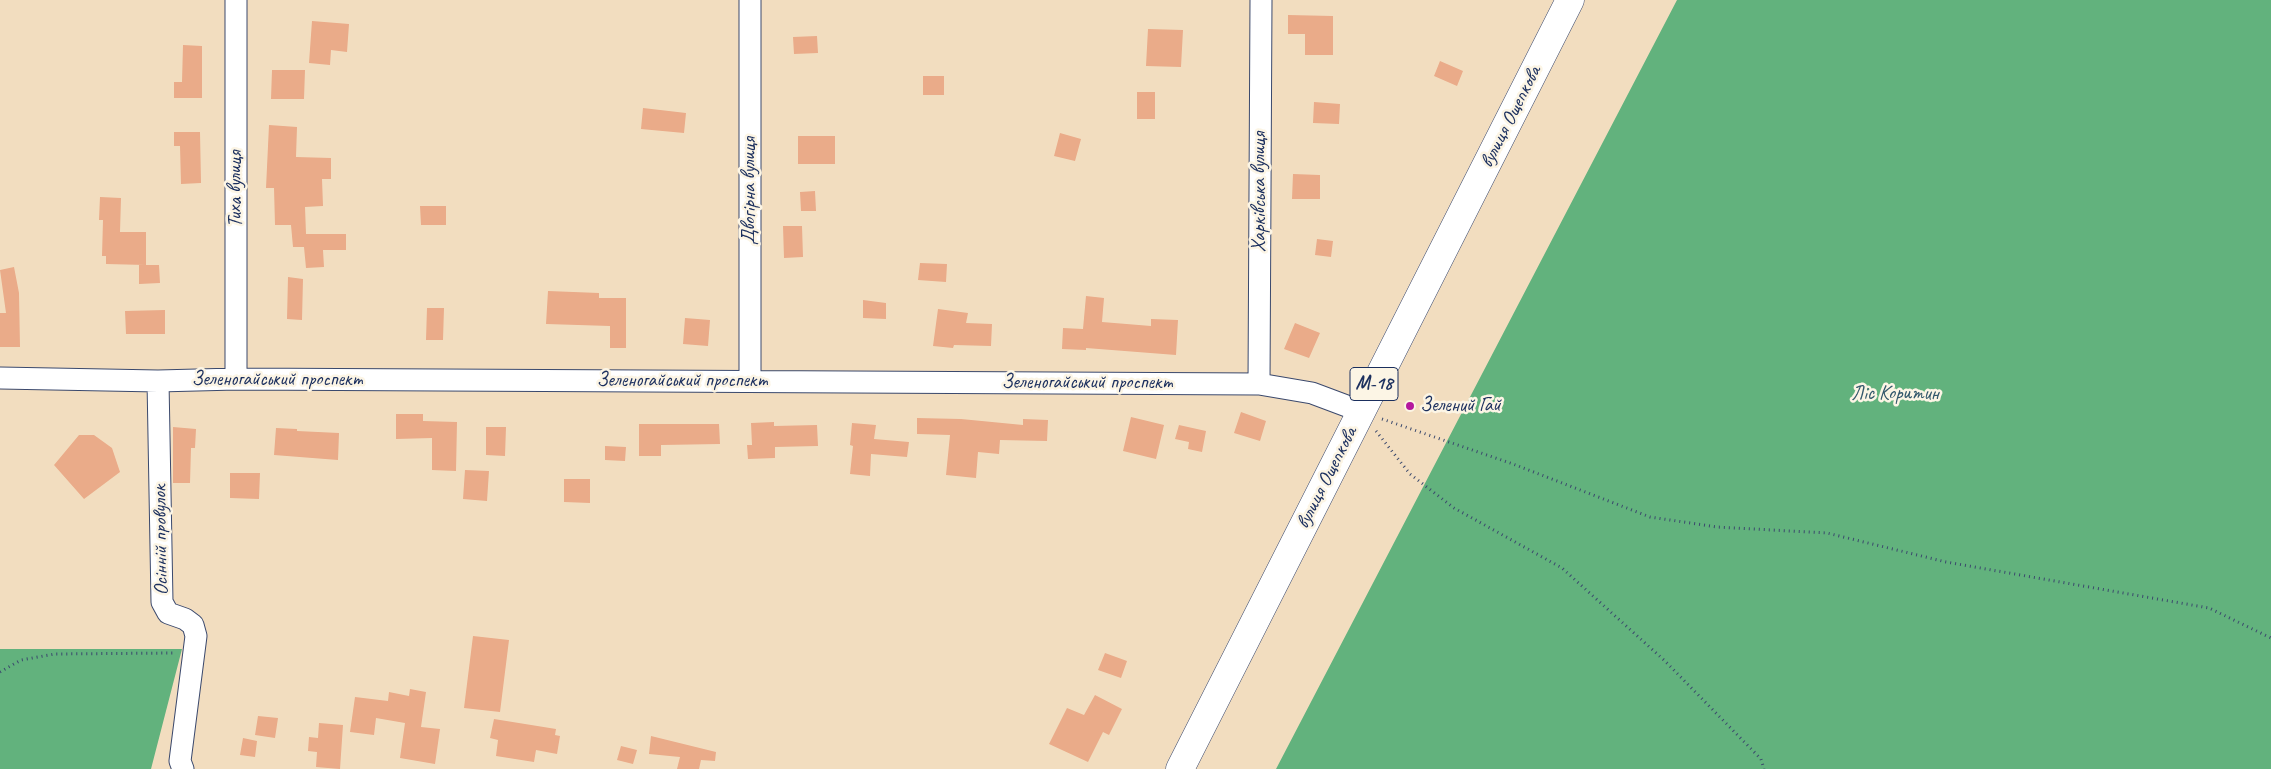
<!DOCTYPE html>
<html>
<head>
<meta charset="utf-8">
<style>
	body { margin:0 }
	canvas { display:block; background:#f2ddbf }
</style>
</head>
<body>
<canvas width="2271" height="769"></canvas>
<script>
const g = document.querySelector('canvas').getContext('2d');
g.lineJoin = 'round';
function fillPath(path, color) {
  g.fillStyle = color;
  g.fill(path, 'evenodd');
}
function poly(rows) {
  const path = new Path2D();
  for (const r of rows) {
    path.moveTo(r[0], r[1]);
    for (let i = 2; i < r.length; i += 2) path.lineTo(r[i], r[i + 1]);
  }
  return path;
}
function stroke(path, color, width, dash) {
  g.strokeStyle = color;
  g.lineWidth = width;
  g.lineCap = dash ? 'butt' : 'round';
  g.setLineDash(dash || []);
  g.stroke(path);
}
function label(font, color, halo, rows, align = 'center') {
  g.font = font + ' Caveat,sans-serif';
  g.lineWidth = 5;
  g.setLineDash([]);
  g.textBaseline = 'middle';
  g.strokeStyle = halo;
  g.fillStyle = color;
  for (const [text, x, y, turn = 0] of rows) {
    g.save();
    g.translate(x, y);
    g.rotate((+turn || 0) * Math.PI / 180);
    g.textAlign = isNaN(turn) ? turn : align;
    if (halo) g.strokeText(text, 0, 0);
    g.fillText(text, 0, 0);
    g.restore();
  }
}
fillPath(poly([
	[1677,0,2271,0,2271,769,1276,769],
	[0,649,182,649,151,769,0,769]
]), '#62b27d');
fillPath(poly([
	[1288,15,1333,16,1333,55,1305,55,1305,34,1288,34],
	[312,21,349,24,347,52,331,50,330,65,309,63],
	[1148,29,1183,30,1181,67,1146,66],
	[817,36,818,53,794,54,793,37],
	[183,45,202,46,202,98,174,98,174,82,182,82],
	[1440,61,1463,71,1457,86,1434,76],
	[272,70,305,70,304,99,271,99],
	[923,76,944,76,944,95,923,95],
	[1137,92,1155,92,1155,119,1137,119],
	[1314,102,1340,104,1339,124,1313,123],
	[643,108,686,113,684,133,641,129],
	[269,125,297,127,296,157,331,158,331,179,322,179,323,206,305,207,306,234,346,234,346,250,323,250,324,267,306,268,304,247,293,247,291,225,275,225,274,188,266,188],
	[174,132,200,132,201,183,181,184,180,146,174,146],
	[1060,133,1081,139,1075,161,1054,156],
	[798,136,835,136,835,164,798,164],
	[1293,174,1320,175,1320,199,1292,199],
	[815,191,816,211,801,211,800,192],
	[100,197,121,198,120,232,146,232,146,265,106,264,106,256,102,256,103,220,99,220],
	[420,206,446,206,446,225,421,225],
	[783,226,802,226,803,257,784,258],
	[1317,239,1333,241,1331,257,1315,255],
	[920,263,947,264,946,282,918,280],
	[139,265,159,265,160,283,139,284],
	[14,267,19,293,20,347,0,347,0,313,6,313,0,270],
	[288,277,303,279,302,320,287,319],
	[548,291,599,293,599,298,626,298,626,348,610,348,610,326,546,324],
	[1086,296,1104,298,1102,322,1151,326,1151,319,1178,320,1176,355,1086,348,1086,350,1062,349,1063,328,1083,329],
	[863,300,886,303,886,319,863,318],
	[427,308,444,308,443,340,426,340],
	[938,309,968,313,966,323,992,324,991,346,954,345,953,348,933,346],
	[165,310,165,334,126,334,125,311],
	[685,318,710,320,708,346,683,344],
	[1295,323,1320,333,1309,358,1284,349],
	[1241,412,1266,421,1260,441,1234,433],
	[396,414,423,414,423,421,457,422,456,471,432,470,432,438,396,439],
	[1131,417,1164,425,1156,459,1123,451],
	[917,418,961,419,1023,425,1023,419,1048,420,1047,441,1000,440,999,454,978,452,976,478,946,475,950,435,917,434],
	[774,422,774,426,817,425,818,446,775,447,775,458,748,459,747,445,752,445,751,423],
	[852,423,876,425,874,439,909,442,907,457,871,454,870,476,850,474,853,446,850,445],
	[639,424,719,424,720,444,661,445,661,456,639,456],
	[1179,425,1206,431,1202,452,1188,449,1189,442,1175,439],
	[173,427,196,429,195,448,191,448,190,483,173,483],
	[486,427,506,427,505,456,486,455],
	[276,428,297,429,297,431,339,433,338,460,274,455],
	[79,435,94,435,112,448,120,472,84,499,54,465],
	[605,446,626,447,625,461,605,460],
	[465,470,489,471,487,501,463,499],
	[230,473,260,473,259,499,230,498],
	[564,479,590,479,590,503,564,502],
	[473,636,509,640,500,712,464,708],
	[1105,653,1127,661,1121,678,1098,670],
	[410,689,426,692,421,727,440,729,435,764,400,758,405,723,376,718,374,735,350,732,355,697,388,701,389,692,409,696],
	[1095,695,1122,709,1109,735,1103,732,1088,762,1049,744,1067,708,1084,715],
	[258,716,278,718,275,738,255,735],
	[494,719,556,729,555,735,560,736,557,754,536,750,534,762,496,756,498,740,490,738],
	[319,723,343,725,340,769,316,767,317,752,308,751,309,737,318,738],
	[651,736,716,752,715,761,701,760,699,769,677,769,680,757,649,754],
	[243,738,257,741,255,757,240,755],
	[621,746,637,750,633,764,617,760]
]), '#eaab89');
const minor = poly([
	[750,0,750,381],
	[0,378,158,381,236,379,1259,384,1312,393,1360,411],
	[236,379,236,0],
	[158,381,162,602,168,613,185,619,193,625,196,636,180,761,183,769],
	[1259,384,1261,0]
]);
const trunk = poly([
	[1180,769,1570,0]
]);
stroke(minor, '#3b496d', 23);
stroke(trunk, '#3b496d', 29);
stroke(poly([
	[1382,419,1513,464,1650,517,1717,527,1827,533,1946,562,2209,608,2271,638],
	[1376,431,1410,474,1454,508,1562,568,1665,661,1761,759,1764,769],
	[0,672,21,660,55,654,176,653]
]), '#3b496d', 3, [1, 4]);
stroke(minor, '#fff', 21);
stroke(trunk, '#fff', 28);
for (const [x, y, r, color] of [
	[1410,406,5,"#b5179e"]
]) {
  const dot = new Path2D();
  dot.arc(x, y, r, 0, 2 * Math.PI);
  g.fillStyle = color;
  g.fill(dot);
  stroke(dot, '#fcf5e5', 2);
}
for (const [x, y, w] of [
	[1374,384,48]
]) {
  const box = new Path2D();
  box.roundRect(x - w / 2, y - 16.5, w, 33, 4);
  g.fillStyle = '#fcf5e5';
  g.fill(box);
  stroke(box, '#1b2f5e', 1);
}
label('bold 19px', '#1b2f5e', null, [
	["М-18",1374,384]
]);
label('20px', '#1b2f5e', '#fcf5e5', [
	["вулиця Ощепкова",1511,117,-63],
	["Тиха вулиця",236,189,-90],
	["Двогірна вулиця",750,191,-90],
	["Харківська вулиця",1260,192,-90],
	["Зеленогайський проспект",277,380],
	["Зеленогайський проспект",682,381],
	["Зеленогайський проспект",1087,383],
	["вулиця Ощепкова",1327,478,-63],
	["Осінній провулок",161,540,-91]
]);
label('20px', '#32576b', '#fcf5e5', [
	["Ліс Коритин",1895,394]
]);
label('20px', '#1b2f5e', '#fcf5e5', [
	["Зелений Гай",1420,406]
], 'left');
</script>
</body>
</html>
